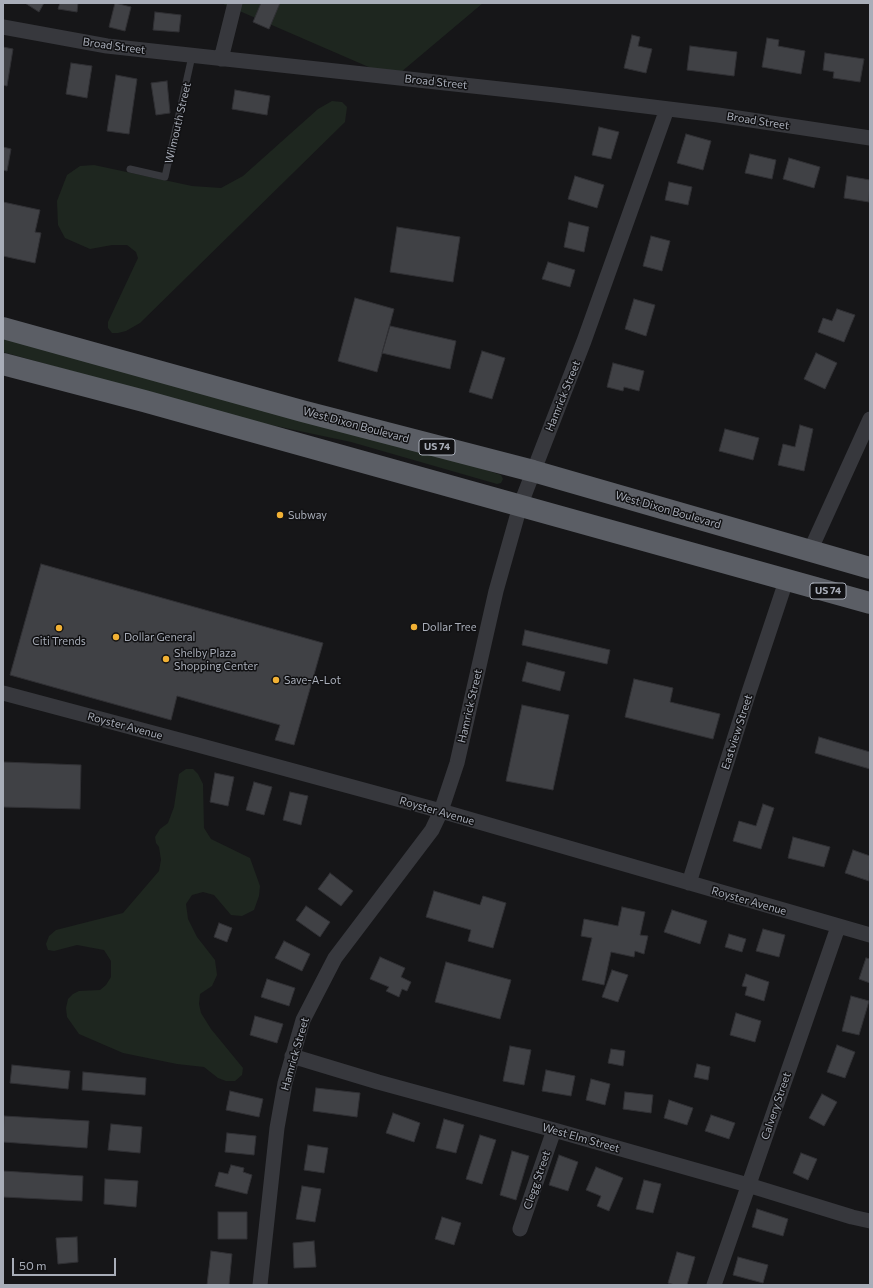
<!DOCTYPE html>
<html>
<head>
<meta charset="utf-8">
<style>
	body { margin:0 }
	#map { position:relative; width:873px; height:1288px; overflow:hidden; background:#161618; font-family:Commissioner,sans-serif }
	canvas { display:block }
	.frame { position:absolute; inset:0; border:4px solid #a8adb8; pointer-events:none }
	.scale { position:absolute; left:12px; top:1258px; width:104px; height:18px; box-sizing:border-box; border:2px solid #a8adb8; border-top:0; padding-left:5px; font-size:12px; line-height:14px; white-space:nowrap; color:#a8adb8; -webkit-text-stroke:3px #111113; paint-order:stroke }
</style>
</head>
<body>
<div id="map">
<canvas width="873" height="1288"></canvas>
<div class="frame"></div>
<div class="scale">50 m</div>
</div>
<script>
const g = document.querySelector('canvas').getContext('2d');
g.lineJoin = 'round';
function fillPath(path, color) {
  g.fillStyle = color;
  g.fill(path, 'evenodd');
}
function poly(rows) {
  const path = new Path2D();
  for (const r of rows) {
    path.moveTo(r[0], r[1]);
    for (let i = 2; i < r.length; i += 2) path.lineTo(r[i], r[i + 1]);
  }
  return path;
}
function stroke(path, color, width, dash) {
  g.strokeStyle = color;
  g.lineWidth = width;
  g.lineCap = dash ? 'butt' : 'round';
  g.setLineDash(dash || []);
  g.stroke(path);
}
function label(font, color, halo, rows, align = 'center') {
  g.font = font + ' Commissioner,sans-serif';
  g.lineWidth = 3;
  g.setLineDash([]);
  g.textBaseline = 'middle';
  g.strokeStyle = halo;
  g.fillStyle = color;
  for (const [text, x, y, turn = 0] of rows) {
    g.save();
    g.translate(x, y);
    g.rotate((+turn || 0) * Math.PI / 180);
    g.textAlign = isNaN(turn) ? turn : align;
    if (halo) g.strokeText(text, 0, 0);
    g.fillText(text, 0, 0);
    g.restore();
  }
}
fillPath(poly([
	[221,3,483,3,394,78],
	[332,101,342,102,347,107,345,122,140,323,126,331,118,333,112,333,108,328,108,322,138,258,136,252,127,245,112,245,90,249,65,238,58,225,57,201,67,175,80,166,94,165,192,186,221,188,243,176,318,109],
	[3,333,441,455,501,475,503,479,501,483,497,484,351,442,243,419,3,352],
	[186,769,193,769,198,774,203,784,204,828,211,839,250,858,260,886,259,896,254,910,242,916,231,915,214,895,203,892,192,895,186,904,188,919,197,937,215,960,217,975,212,986,200,994,199,1004,201,1013,211,1029,243,1068,242,1075,235,1081,226,1081,218,1078,204,1067,177,1064,123,1053,79,1034,67,1017,66,1008,68,999,73,994,79,991,100,990,106,985,111,977,111,961,104,950,77,945,54,951,48,950,46,944,49,936,56,930,123,913,159,871,161,860,159,847,156,843,155,837,160,829,168,823,174,807,179,774]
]), '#1e261f');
const building = poly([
	[25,3,44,3,39,12,25,3],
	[60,3,78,3,77,12,58,9,60,3],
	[115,3,131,7,125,31,109,27,115,3],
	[261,3,280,3,269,29,253,22,261,3],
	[155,12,181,15,179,32,153,30,155,12],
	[632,35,640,37,638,46,652,49,646,73,624,68,632,35],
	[767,38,779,40,778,46,805,51,801,74,762,67,767,38],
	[690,46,737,52,734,76,687,70,690,46],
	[3,47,13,49,7,86,3,85,3,47],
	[825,53,864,59,860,82,833,78,834,72,823,70,825,53],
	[71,63,92,66,87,98,66,94,71,63],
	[116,75,137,79,129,134,107,131,116,75],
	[167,81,170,113,156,115,151,83,167,81],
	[235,90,270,96,267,115,232,109,235,90],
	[599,127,619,132,611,159,592,155,599,127],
	[686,134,711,141,703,170,677,163,686,134],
	[3,147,11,149,7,171,3,170,3,147],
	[750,154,776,160,772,179,745,173,750,154],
	[789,158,820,167,814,188,783,179,789,158],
	[575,176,604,185,597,208,568,199,575,176],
	[847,176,870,180,869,202,844,198,847,176],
	[669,182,692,187,688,205,665,200,669,182],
	[3,202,40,210,35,232,41,233,35,263,3,256,3,202],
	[569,222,589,227,584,252,564,247,569,222],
	[397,227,460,237,453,282,390,272,397,227],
	[651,236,670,241,662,271,643,266,651,236],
	[548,262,575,270,570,287,542,279,548,262],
	[355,298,394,309,377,372,338,361,355,298],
	[634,299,655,305,646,336,625,329,634,299],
	[837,309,855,315,844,342,818,332,823,318,832,321,837,309],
	[390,326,456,341,450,369,382,353,390,326],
	[482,351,505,358,492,399,469,392,482,351],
	[816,353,837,363,825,389,804,379,816,353],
	[613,363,644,371,639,391,624,387,623,391,607,387,613,363],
	[800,425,813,429,804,471,778,465,783,444,795,447,800,425],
	[725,429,759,438,753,460,719,451,725,429],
	[41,564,323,643,294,745,275,740,280,725,177,696,171,720,10,675,41,564],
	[525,630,610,650,607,664,522,645,525,630],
	[527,662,565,672,560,691,522,681,527,662],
	[634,679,673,688,670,702,720,714,713,739,625,717,634,679],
	[522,705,569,715,553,790,506,781,522,705],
	[819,737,870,752,870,769,815,753,819,737],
	[3,762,81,765,80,809,3,807,3,762],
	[215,773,234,777,228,806,210,802,215,773],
	[254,782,272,787,264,815,246,810,254,782],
	[290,792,308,796,301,825,283,820,290,792],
	[763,804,774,808,761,849,733,841,739,821,756,826,763,804],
	[793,837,830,847,824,867,788,858,793,837],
	[853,850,870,856,869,881,845,873,853,850],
	[330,873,353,891,341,906,318,889,330,873],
	[434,891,480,905,483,896,506,903,493,948,468,941,471,930,426,917,434,891],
	[306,906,330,922,320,937,296,920,306,906],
	[622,907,645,912,640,935,648,936,644,954,635,951,634,957,611,952,604,985,582,980,592,938,581,936,584,919,618,926,622,907],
	[672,910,707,921,700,944,664,932,672,910],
	[219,923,232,928,227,942,214,937,219,923],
	[763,929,785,935,779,957,756,951,763,929],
	[729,934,746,939,742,952,725,947,729,934],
	[284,941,310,954,302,971,275,958,284,941],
	[380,957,405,968,401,977,411,982,407,991,402,989,399,997,386,991,389,987,370,979,380,957],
	[866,958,870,959,870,983,859,979,866,958],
	[446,962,511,980,500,1019,435,1002,446,962],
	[612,970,628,975,618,1002,602,997,612,970],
	[746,974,769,982,764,1001,745,995,747,987,742,986,746,974],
	[267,979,295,988,289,1006,261,997,267,979],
	[851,996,869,1001,859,1035,842,1031,851,996],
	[736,1013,761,1021,755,1042,730,1035,736,1013],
	[255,1016,283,1024,277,1043,250,1035,255,1016],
	[837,1045,855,1052,845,1078,827,1072,837,1045],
	[510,1046,531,1050,524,1085,503,1081,510,1046],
	[611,1049,625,1051,623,1066,608,1063,611,1049],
	[697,1064,710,1067,708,1080,694,1077,697,1064],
	[12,1065,70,1071,68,1089,10,1083,12,1065],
	[546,1070,575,1076,571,1096,542,1091,546,1070],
	[83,1072,146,1078,145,1095,82,1090,83,1072],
	[591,1079,610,1084,605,1105,586,1100,591,1079],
	[316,1088,360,1093,357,1117,313,1111,316,1088],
	[230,1091,263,1099,259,1117,226,1110,230,1091],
	[625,1092,653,1095,651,1113,623,1109,625,1092],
	[822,1094,837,1102,824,1126,809,1118,822,1094],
	[669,1100,693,1108,687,1125,664,1118,669,1100],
	[393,1113,420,1123,414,1142,386,1133,393,1113],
	[711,1115,735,1123,729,1139,705,1131,711,1115],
	[4,1116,89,1121,87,1148,3,1142,4,1116],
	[444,1119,464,1125,456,1153,436,1148,444,1119],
	[111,1124,142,1127,140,1153,108,1150,111,1124],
	[227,1133,256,1136,254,1155,225,1152,227,1133],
	[480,1135,496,1140,482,1184,466,1179,480,1135],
	[308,1145,328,1148,324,1173,304,1170,308,1145],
	[512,1151,529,1156,516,1200,500,1195,512,1151],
	[801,1153,817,1159,808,1180,793,1173,801,1153],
	[559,1155,578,1162,568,1191,549,1185,559,1155],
	[231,1165,244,1168,243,1172,252,1175,247,1194,215,1186,219,1172,228,1174,231,1165],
	[596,1167,623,1178,609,1211,597,1206,601,1196,586,1190,596,1167],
	[3,1171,83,1176,82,1201,3,1197,3,1171],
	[105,1179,138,1181,136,1207,104,1204,105,1179],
	[644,1180,661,1184,653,1213,636,1209,644,1180],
	[302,1186,321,1189,315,1222,296,1219,302,1186],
	[757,1209,788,1219,783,1236,752,1227,757,1209],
	[218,1212,247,1212,247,1239,218,1239,218,1212],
	[442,1217,461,1223,454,1245,435,1239,442,1217],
	[77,1237,78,1262,58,1264,56,1238,77,1237],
	[314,1241,316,1267,294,1268,293,1243,314,1241],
	[211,1251,232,1254,229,1285,207,1285,211,1251],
	[677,1252,695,1257,687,1285,675,1285,668,1283,677,1252],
	[738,1257,768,1265,763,1283,733,1275,738,1257]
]);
fillPath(building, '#404145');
stroke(building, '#303034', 1);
stroke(poly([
	[130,169,165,177,192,56]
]), '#37383d', 7);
stroke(poly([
	[3,27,107,46,555,95,718,115,870,138],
	[221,59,235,3],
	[810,551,870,419],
	[3,693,198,745,441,811,870,935],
	[689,883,748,695,786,581],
	[292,1056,378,1082,554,1130,748,1185,852,1217,870,1221],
	[520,1229,554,1130],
	[260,1285,277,1128,285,1083,303,1020,335,958,432,830,441,811,457,763,496,591,520,506,584,341,667,109],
	[714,1285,838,927]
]), '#37383d', 15);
stroke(poly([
	[3,328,302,411,533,471,870,568],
	[3,364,144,401,870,603]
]), '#5b5e65', 22);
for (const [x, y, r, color] of [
	[280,515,4,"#f2b134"],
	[414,627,4,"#f2b134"],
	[59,628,4,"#f2b134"],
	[116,637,4,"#f2b134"],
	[166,659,4,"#f2b134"],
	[276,680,4,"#f2b134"]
]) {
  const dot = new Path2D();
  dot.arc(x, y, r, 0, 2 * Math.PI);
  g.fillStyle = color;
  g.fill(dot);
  stroke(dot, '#111113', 1.5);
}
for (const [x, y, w] of [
	[437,447,36],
	[828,591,36]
]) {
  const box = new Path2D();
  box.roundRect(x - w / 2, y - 8, w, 16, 3);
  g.fillStyle = '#111113';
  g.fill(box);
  stroke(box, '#a8adb8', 1);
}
label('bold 10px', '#a8adb8', null, [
	["US 74",437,447],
	["US 74",828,591]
]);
label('11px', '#a8adb8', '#111113', [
	["Broad Street",114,46,8],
	["Broad Street",436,82,6],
	["Broad Street",758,121,9],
	["Wilmouth Street",178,123,-77],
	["Hamrick Street",563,396,-68],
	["West Dixon Boulevard",356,425,15],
	["West Dixon Boulevard",668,510,16],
	["Hamrick Street",470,706,-77],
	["Royster Avenue",125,726,15],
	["Eastview Street",737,732,-72],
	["Royster Avenue",437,811,16],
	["Royster Avenue",749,901,16],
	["Hamrick Street",295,1054,-74],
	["Calvery Street",776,1106,-71],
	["West Elm Street",581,1138,16],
	["Clegg Street",537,1180,-71]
]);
label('11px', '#a8adb8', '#111113', [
	["Subway",288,515],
	["Dollar Tree",422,627],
	["Dollar General",124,637],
	["Citi Trends",59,641,"center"],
	["Shelby Plaza",174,653],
	["Shopping Center",174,666],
	["Save-A-Lot",284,680]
], 'left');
</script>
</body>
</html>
